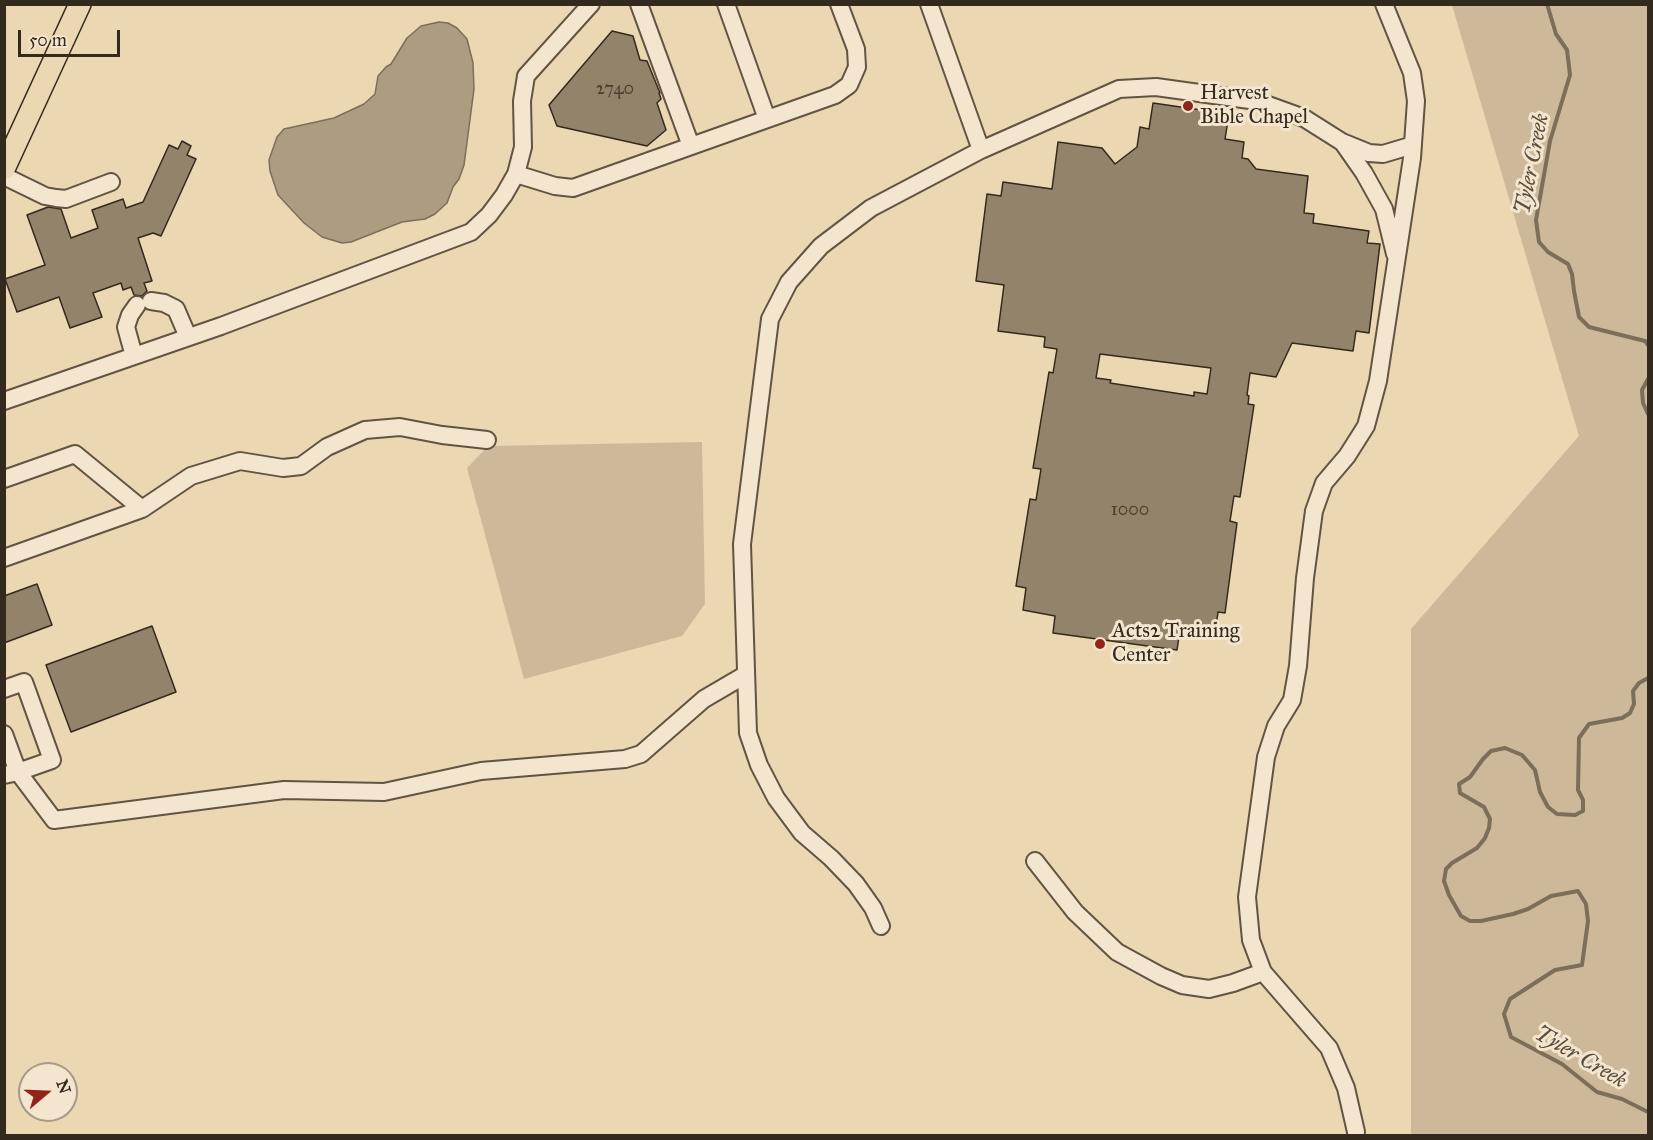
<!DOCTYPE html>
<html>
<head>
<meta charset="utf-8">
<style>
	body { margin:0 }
	#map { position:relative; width:1653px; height:1140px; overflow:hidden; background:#ecd7b3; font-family:"IM FELL Great Primer",serif }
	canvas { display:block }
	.frame { position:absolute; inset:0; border:6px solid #33291c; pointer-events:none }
	.north { position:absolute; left:18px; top:1062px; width:60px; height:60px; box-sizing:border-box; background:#f3e5ce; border:2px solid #a69a87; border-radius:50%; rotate:71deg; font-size:16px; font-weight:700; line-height:24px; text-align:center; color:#33291c }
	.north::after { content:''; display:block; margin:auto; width:21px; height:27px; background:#8f2418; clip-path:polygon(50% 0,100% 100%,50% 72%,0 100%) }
	.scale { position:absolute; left:18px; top:30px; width:102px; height:27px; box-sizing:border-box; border:3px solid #33291c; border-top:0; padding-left:8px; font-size:18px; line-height:21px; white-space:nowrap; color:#33291c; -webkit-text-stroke:4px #f3e5ce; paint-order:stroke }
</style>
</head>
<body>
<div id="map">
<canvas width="1653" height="1140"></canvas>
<div class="frame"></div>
<div class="north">N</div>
<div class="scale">50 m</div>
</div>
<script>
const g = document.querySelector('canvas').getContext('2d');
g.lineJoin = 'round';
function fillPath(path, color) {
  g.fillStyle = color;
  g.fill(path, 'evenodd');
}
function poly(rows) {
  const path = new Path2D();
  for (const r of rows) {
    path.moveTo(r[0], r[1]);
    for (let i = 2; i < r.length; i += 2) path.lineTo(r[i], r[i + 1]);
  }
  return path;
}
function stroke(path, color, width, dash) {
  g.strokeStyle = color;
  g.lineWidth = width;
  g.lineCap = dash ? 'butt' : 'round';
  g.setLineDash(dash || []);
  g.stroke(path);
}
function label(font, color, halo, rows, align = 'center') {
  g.font = font + ' "IM FELL Great Primer",serif';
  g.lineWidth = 6;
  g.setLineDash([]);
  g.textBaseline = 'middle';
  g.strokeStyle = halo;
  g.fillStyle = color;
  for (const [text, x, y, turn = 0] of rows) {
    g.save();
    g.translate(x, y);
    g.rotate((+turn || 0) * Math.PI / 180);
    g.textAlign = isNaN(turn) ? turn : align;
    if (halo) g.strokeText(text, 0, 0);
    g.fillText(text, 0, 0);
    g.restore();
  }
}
fillPath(poly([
	[1452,5,1648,5,1648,1135,1411,1135,1411,629,1579,436],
	[702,442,705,604,682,636,524,679,467,468,488,446]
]), '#cdb999');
const water = poly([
	[439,22,448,23,457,28,467,39,473,63,474,89,464,165,459,179,453,187,447,203,435,214,425,219,402,222,351,242,342,243,322,237,304,223,278,195,270,171,269,160,277,137,284,129,334,118,364,104,375,94,378,76,386,67,391,64,407,38,421,26,439,22]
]);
fillPath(water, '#ad9c80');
stroke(water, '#7c6e58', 1.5);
stroke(poly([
	[1547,4,1556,34,1567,50,1570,75,1550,141,1536,220,1539,242,1548,252,1568,264,1572,274,1574,291,1579,317,1589,327,1645,341,1648,345],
	[1648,379,1642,390,1643,403,1648,414],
	[1648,678,1639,683,1633,691,1634,704,1630,713,1622,718,1589,724,1579,738,1578,790,1583,800,1583,811,1575,815,1557,814,1548,807,1540,792,1535,770,1522,755,1505,748,1491,751,1483,759,1470,777,1459,784,1460,793,1484,807,1490,819,1489,828,1485,838,1477,848,1452,863,1446,869,1444,881,1449,895,1461,916,1470,921,1481,921,1513,914,1528,909,1551,896,1578,891,1586,904,1588,921,1582,965,1555,970,1510,999,1504,1014,1511,1037,1562,1064,1597,1092,1622,1099,1648,1112]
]), '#7c6e58', 4);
const building = poly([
	[612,31,633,36,640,60,647,61,660,93,659,93,661,99,657,103,666,130,647,146,557,126,549,105,612,31],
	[1153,103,1229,114,1225,139,1244,142,1242,158,1248,159,1256,169,1308,176,1304,213,1314,214,1313,223,1369,231,1367,243,1380,244,1369,333,1356,331,1353,351,1292,343,1276,377,1250,373,1247,395,1249,396,1248,404,1254,405,1240,497,1234,496,1230,521,1237,523,1225,613,1218,612,1215,635,1180,630,1177,650,1053,633,1055,616,1023,610,1026,588,1016,586,1030,499,1036,500,1041,469,1033,468,1049,372,1053,373,1057,349,1044,347,1045,337,998,331,1004,285,976,281,987,194,1001,196,1003,182,1052,189,1058,142,1102,148,1115,164,1137,147,1140,127,1149,129,1153,103],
	[1100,354,1211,368,1207,394,1194,392,1194,396,1110,383,1111,380,1096,378,1100,354],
	[182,141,191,146,187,155,196,159,161,236,153,233,138,238,152,281,144,283,147,291,142,296,134,295,131,287,123,290,121,283,93,293,102,317,70,328,59,297,17,312,5,279,45,265,27,215,48,207,61,209,71,238,98,228,92,210,123,199,126,208,143,202,169,145,178,149,182,141],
	[37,584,52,625,4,643,4,596,37,584],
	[152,626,176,692,71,732,46,665,152,626]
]);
fillPath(building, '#93836b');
stroke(building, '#33291c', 1.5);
const minor = poly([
	[639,4,691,146],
	[726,4,767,119],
	[929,4,981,150],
	[1343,143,1364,173,1384,209,1395,254],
	[516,174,555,186,573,188,835,95,849,85,857,67,856,49,839,4],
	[4,176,45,196,56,198,66,199,111,182],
	[151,301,164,303,176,309,188,337],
	[134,356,126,327,130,315,137,305],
	[4,401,221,326,471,232,489,215,504,195,516,174,523,147,522,101,526,76,591,4],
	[4,479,75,454,142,509,4,558],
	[142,509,191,476,240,461,283,468,301,466,327,447,365,430,400,427,442,435,487,440],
	[4,689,24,682,52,760,18,772,4,734],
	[4,775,18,772,54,820,284,790,384,792,481,771,625,759,641,754,704,699,745,675],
	[1035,861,1075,912,1117,952,1161,976,1182,985,1209,989,1233,983,1263,972,1251,940,1247,897,1266,757,1276,726,1292,700,1298,666,1305,578,1314,511,1324,483,1347,456,1366,426,1378,381,1412,158,1416,101,1412,73,1384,4],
	[881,926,873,908,856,884,831,858,802,833,776,798,759,765,748,733,742,544,770,319,789,282,821,246,871,208,981,150,1119,89,1156,87,1257,101,1304,118,1342,142,1369,153,1383,154,1413,145],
	[1263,972,1329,1048,1346,1088,1356,1132]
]);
const major = poly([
	[4,169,80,4]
]);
stroke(minor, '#615442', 20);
stroke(major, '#33291c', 24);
stroke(minor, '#f3e5ce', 16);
stroke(major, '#ecd7b3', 21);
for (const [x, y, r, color] of [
	[1188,106,6,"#8f2418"],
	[1100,644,6,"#8f2418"]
]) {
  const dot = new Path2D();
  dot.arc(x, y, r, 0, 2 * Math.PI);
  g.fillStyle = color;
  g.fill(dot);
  stroke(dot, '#f3e5ce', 2);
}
label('18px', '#4b4030', null, [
	["2740",615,90],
	["1000",1130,511]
]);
label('21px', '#33291c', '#f3e5ce', [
	["Harvest",1200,94],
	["Bible Chapel",1200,118],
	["Acts2 Training",1112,632],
	["Center",1112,656]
], 'left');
label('italic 22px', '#584c3a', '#f3e5ce', [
	["Tyler Creek",1533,164,-79],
	["Tyler Creek",1580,1058,30]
]);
</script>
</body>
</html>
